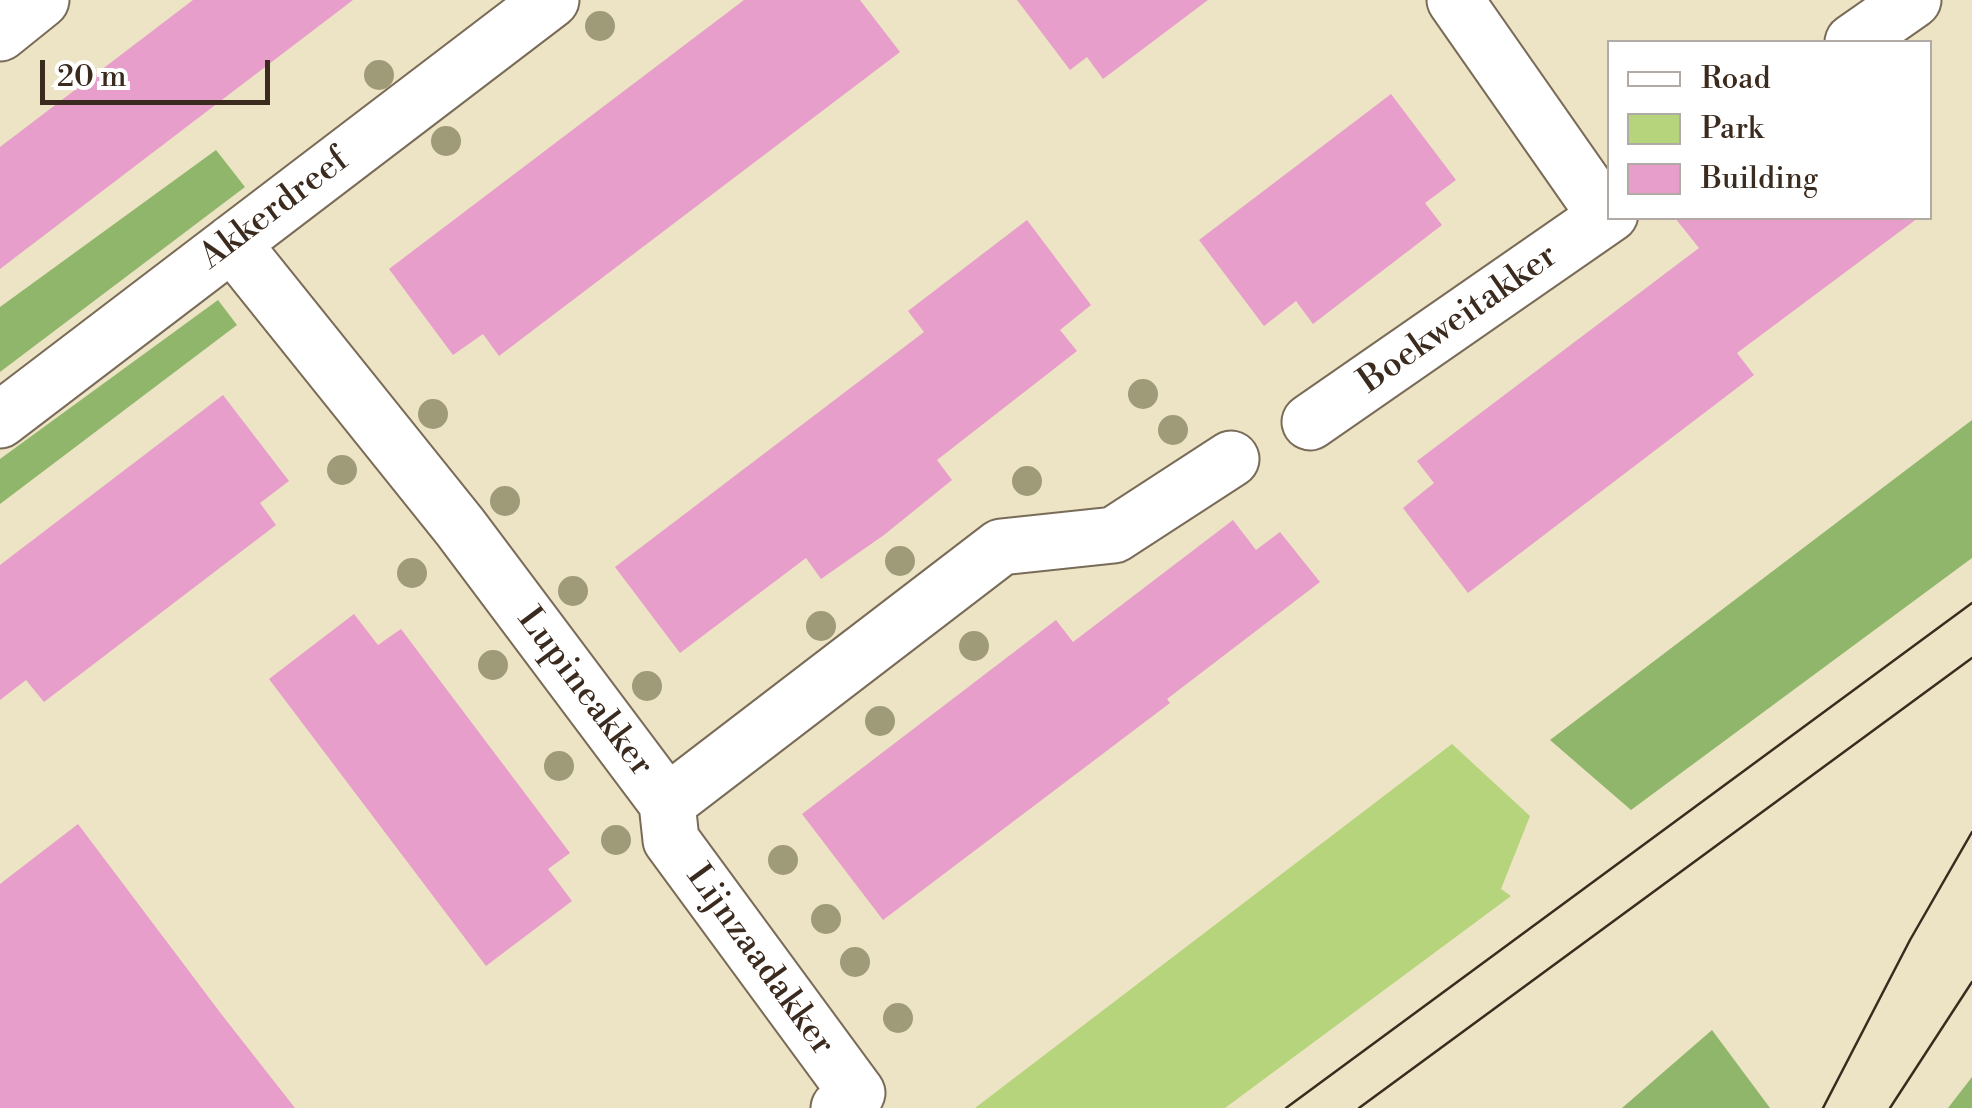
<!DOCTYPE html>
<html>
<head>
<meta charset="utf-8">
<style>
	body { margin:0 }
	#map { position:relative; width:1972px; height:1108px; overflow:hidden; background:#ece4c4; font-family:"Libre Bodoni",serif }
	canvas { display:block }
	.legend { position:absolute; left:1607px; top:40px; width:325px; height:180px; box-sizing:border-box; background:#fff; border:2px solid #b1aaa5; margin:0; padding:12px 18px; list-style:none; font-size:30px; color:#3b2a1e }
	.legend li { display:flex; align-items:center; gap:20px; height:50px }
	.legend b { width:50px; border:2px solid #b1aaa5 }
	.scale { position:absolute; left:40px; top:60px; width:230px; height:45px; box-sizing:border-box; border:5px solid #3b2a1e; border-top:0; padding-left:12px; font-size:30px; line-height:35px; white-space:nowrap; color:#3b2a1e; -webkit-text-stroke:8px #fff; paint-order:stroke }
</style>
</head>
<body>
<div id="map">
<canvas width="1972" height="1108"></canvas>
<ul class="legend">
<li><b style="height:12px;background:#fff"></b>Road</li>
<li><b style="height:28px;background:#b5d47b"></b>Park</li>
<li><b style="height:28px;background:#e79eca"></b>Building</li>
</ul>
<div class="scale">20 m</div>
</div>
<script>
const g = document.querySelector('canvas').getContext('2d');
g.lineJoin = 'round';
function fillPath(path, color) {
  g.fillStyle = color;
  g.fill(path, 'evenodd');
}
function poly(rows) {
  const path = new Path2D();
  for (const r of rows) {
    path.moveTo(r[0], r[1]);
    for (let i = 2; i < r.length; i += 2) path.lineTo(r[i], r[i + 1]);
  }
  return path;
}
function stroke(path, color, width, dash) {
  g.strokeStyle = color;
  g.lineWidth = width;
  g.lineCap = dash ? 'butt' : 'round';
  g.setLineDash(dash || []);
  g.stroke(path);
}
function label(font, color, halo, rows, align = 'center') {
  g.font = font + ' "Libre Bodoni",serif';
  g.lineWidth = 9;
  g.setLineDash([]);
  g.textBaseline = 'middle';
  g.strokeStyle = halo;
  g.fillStyle = color;
  for (const [text, x, y, turn = 0] of rows) {
    g.save();
    g.translate(x, y);
    g.rotate((+turn || 0) * Math.PI / 180);
    g.textAlign = isNaN(turn) ? turn : align;
    if (halo) g.strokeText(text, 0, 0);
    g.fillText(text, 0, 0);
    g.restore();
  }
}
fillPath(poly([
	[1452,744,1530,816,1501,889,1511,896,1225,1108,975,1108]
]), '#b5d47b');
fillPath(poly([
	[216,150,245,187,0,372,0,307],
	[218,300,237,325,0,504,0,459],
	[1972,420,1972,558,1631,810,1550,740],
	[1712,1030,1770,1108,1622,1108],
	[1972,1077,1972,1108,1948,1108]
]), '#90b66b');
fillPath(poly([
	[193,0,353,0,0,269,0,147],
	[744,0,860,0,900,52,499,356,483,334,453,355,389,269],
	[1017,0,1208,0,1103,79,1087,57,1070,70],
	[1391,94,1456,180,1425,203,1442,225,1313,324,1296,301,1264,326,1199,240],
	[1675,218,1918,218,1737,353,1754,375,1468,593,1403,508,1434,483,1417,461,1699,248],
	[1027,220,1091,305,1060,330,1077,351,937,460,952,480,884,535,821,579,806,558,680,653,615,567,924,332,908,311],
	[223,395,289,481,260,503,276,525,44,702,26,680,0,700,0,565],
	[1233,520,1256,550,1280,532,1320,582,1167,699,1170,703,883,920,802,814,1056,620,1073,642],
	[354,614,378,645,401,629,570,853,548,869,572,901,486,966,269,679],
	[78,824,222,1015,295,1108,0,1108,0,884]
]), '#e79eca');
const minor = poly([
	[1455,0,1606,216],
	[0,33,41,0],
	[1853,42,1913,0],
	[232,243,460,527,667,803],
	[0,420,551,0],
	[1310,422,1610,214],
	[667,803,1001,547,1114,535,1231,459],
	[667,803,671,840,857,1093,839,1108]
]);
stroke(minor, '#796b58', 59);
stroke(minor, '#fff', 55);
stroke(poly([
	[1286,1108,1972,603],
	[1359,1108,1972,658],
	[1823,1108,1910,940,1972,832],
	[1890,1108,1972,982]
]), '#3b2a1e', 2.5);
g.fillStyle = '#9f9a78';
for (const [x, y] of [
	[600,26],
	[379,75],
	[446,141],
	[1143,394],
	[433,414],
	[1173,430],
	[342,470],
	[1027,481],
	[505,501],
	[900,561],
	[412,573],
	[573,591],
	[821,626],
	[974,646],
	[493,665],
	[647,686],
	[880,721],
	[559,766],
	[616,840],
	[783,860],
	[826,919],
	[855,962],
	[898,1018]
]) {
  g.beginPath();
  g.arc(x, y, 15, 0, 2 * Math.PI);
  g.fill();
}
label('35px', '#3b2a1e', '#fff', [
	["Akkerdreef",275,210,-37],
	["Boekweitakker",1459,320,-35],
	["Lupineakker",584,693,53],
	["Lijnzaadakker",759,961,54]
]);
</script>
</body>
</html>
